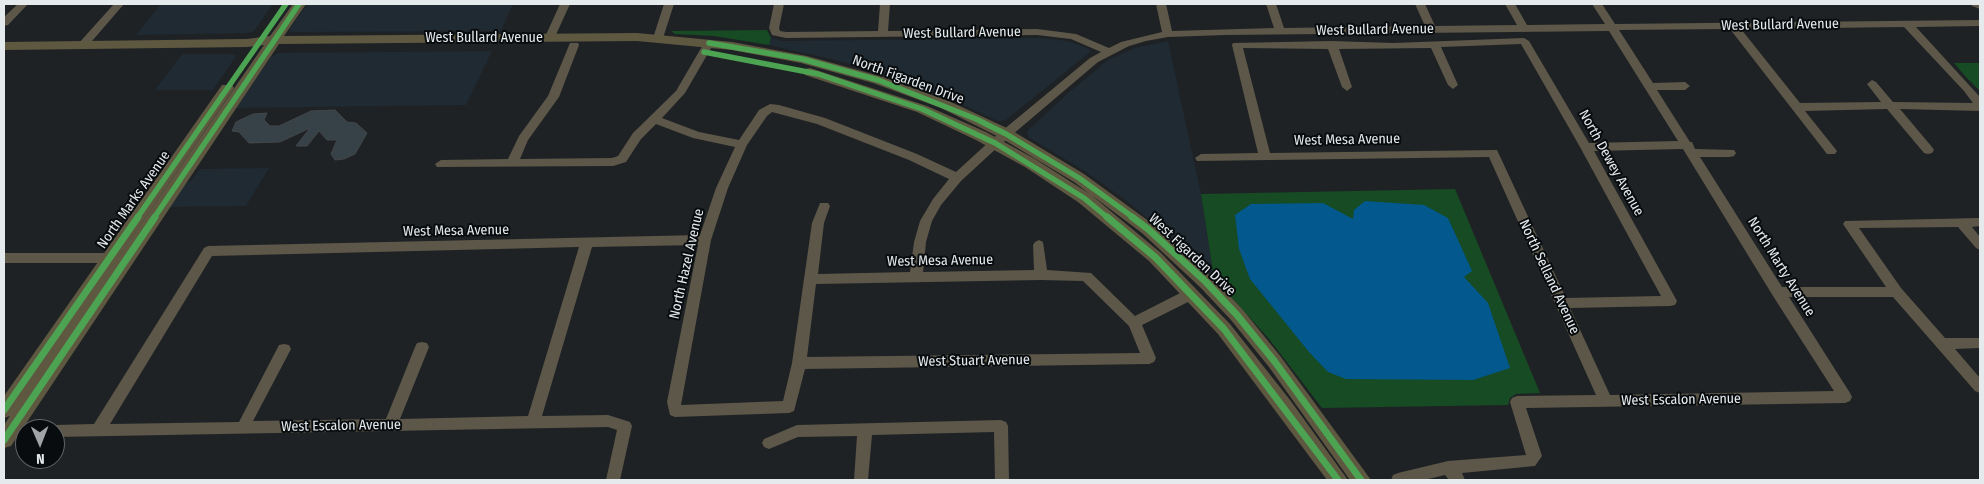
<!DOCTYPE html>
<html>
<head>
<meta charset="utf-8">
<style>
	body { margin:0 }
	#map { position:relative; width:1984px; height:484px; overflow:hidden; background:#1f2225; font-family:"Fira Sans Condensed",sans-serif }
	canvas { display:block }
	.frame { position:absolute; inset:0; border:5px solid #e5eaed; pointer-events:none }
	.north { position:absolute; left:15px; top:419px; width:50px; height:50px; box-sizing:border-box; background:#090c0e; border:1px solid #616567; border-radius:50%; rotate:179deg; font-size:14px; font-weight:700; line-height:20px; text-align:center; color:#e5eaed }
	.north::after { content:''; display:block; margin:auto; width:18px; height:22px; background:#a0a4a7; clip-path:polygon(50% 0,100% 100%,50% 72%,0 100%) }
</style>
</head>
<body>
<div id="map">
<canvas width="1984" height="484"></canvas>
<div class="frame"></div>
<div class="north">N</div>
</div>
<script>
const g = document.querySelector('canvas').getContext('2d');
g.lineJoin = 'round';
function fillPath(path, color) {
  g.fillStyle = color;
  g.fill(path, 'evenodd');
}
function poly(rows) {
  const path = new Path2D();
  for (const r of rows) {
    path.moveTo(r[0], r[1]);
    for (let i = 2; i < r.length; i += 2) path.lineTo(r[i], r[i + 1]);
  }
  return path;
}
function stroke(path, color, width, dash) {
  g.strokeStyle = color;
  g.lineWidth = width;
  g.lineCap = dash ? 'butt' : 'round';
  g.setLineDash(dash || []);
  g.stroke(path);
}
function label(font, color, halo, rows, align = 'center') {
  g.font = font + ' "Fira Sans Condensed",sans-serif';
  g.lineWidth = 4;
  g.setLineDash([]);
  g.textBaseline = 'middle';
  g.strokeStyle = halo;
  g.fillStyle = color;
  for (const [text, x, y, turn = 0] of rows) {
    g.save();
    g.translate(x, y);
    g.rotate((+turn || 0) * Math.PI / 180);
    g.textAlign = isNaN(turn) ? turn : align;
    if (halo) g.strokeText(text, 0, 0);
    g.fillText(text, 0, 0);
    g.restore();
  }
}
fillPath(poly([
	[161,4,273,4,254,31,249,33,136,35],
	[307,4,513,4,501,31,291,32,289,30],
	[771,38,783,41,1040,38,1068,41,1089,49,1090,52,1006,120,998,121,935,92,879,72,835,60,769,45],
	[1168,41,1201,194,1214,278,1169,236,1124,199,1086,172,1028,137,1027,131,1067,94,1108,60,1135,48],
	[492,51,466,105,236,108,271,57,278,53],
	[182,54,234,54,236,56,213,90,155,90],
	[269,168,246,206,170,207,186,183,192,180,200,169]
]), '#1f2a32');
fillPath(poly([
	[767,30,771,38,769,45,714,36,675,34,671,31],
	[1954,63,1980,63,1980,91,1965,76],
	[1455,189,1540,393,1516,394,1510,398,1508,405,1322,408,1269,339,1214,278,1201,194]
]), '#164b24');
fillPath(poly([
	[1365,201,1424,205,1448,218,1472,271,1464,277,1488,303,1510,368,1473,380,1346,379,1328,372,1309,352,1250,279,1239,249,1235,215,1251,204,1323,203,1353,219,1354,210]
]), '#03588e');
const building = poly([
	[335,110,347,122,356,123,367,133,355,154,344,159,335,160,331,154,337,140,327,140,319,131,307,146,296,146,310,128,280,142,249,143,239,132,232,131,236,122,253,114,267,113,264,120,270,126,279,126,311,111,335,110]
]);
fillPath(building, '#364148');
stroke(building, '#444749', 1);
fillPath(poly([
	[18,4,28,4,8,25,4,26,4,17,18,4],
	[114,4,124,4,86,48,78,48,77,46,78,44,114,4],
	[560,4,570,4,554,39,546,39,545,37,560,4],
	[664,4,674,4,663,38,658,41,653,38,664,4],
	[774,4,784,4,779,28,780,31,786,32,878,31,880,4,890,4,888,31,1037,29,1076,34,1109,48,1121,42,1162,32,1156,4,1166,4,1172,31,1274,28,1266,4,1276,4,1284,28,1425,26,1415,4,1425,4,1435,26,1517,25,1505,4,1515,4,1527,25,1605,24,1592,4,1602,4,1615,24,1980,20,1980,26,1916,27,1980,97,1980,111,1900,109,1932,147,1934,150,1932,153,1928,154,1924,153,1887,109,1805,111,1837,151,1835,154,1827,154,1730,29,1619,30,1653,83,1685,82,1690,86,1685,90,1657,90,1690,142,1692,142,1695,149,1734,150,1736,153,1734,156,1730,157,1700,157,1782,287,1886,287,1845,227,1843,224,1845,221,1980,218,1980,226,1972,227,1980,237,1980,250,1976,248,1958,227,1859,228,1901,288,1945,338,1980,338,1980,348,1955,349,1980,378,1980,393,1975,391,1893,297,1789,297,1850,393,1852,397,1850,401,1845,403,1526,408,1542,456,1535,466,1462,473,1465,480,1449,480,1445,475,1424,480,1391,480,1393,475,1398,473,1448,461,1526,455,1510,402,1512,398,1517,396,1596,395,1489,157,1197,161,1195,158,1201,154,1258,153,1232,45,1233,43,1332,41,1394,43,1524,38,1529,41,1589,143,1678,141,1609,31,1225,35,1168,37,1146,41,1129,46,1098,62,999,146,961,181,941,205,932,221,926,242,923,272,1034,270,1033,245,1035,242,1039,240,1043,242,1047,270,1091,273,1135,316,1186,290,1196,290,1198,294,1196,298,1142,325,1156,358,1154,362,1149,364,805,369,794,411,789,413,675,417,670,415,667,402,698,245,592,247,542,416,608,415,630,422,632,426,620,480,606,480,617,430,608,427,55,437,55,429,49,429,55,425,94,424,204,248,208,246,700,235,716,188,735,147,693,138,656,124,641,139,626,162,613,166,437,167,435,164,441,160,508,159,519,136,548,96,570,43,578,43,579,45,559,97,528,140,520,159,612,158,618,156,633,133,676,91,704,43,709,40,714,43,685,93,662,118,699,132,739,140,759,110,770,104,779,105,825,118,917,154,956,172,991,140,1090,58,1101,52,1071,39,1037,35,786,38,772,35,769,28,774,4],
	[1904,27,1964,91,1973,103,1893,102,1876,82,1872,80,1867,84,1881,102,1800,103,1741,29,1904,27],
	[1521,44,1580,147,1661,296,1566,298,1497,150,1270,153,1243,48,1328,49,1342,87,1347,91,1352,87,1339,49,1431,48,1448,85,1453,89,1458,85,1441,47,1521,44],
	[772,112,817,124,909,160,949,179,933,199,920,221,914,242,910,272,818,274,824,223,830,206,828,203,820,203,812,223,792,363,783,401,681,405,711,240,728,188,747,145,767,116,772,112],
	[1683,149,1773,296,1834,391,1610,395,1570,308,1670,306,1675,305,1677,301,1594,151,1683,149],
	[579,247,528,416,400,419,429,347,427,343,422,342,417,343,415,347,386,419,253,421,291,349,289,345,284,344,279,345,239,422,110,424,212,256,579,247],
	[1041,280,1083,281,1129,326,1140,353,807,357,816,284,1041,280],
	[1971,4,1980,4,1980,9,1972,6,1971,4],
	[4,253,108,253,112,255,114,258,112,261,108,263,4,263,4,253],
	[1001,420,1006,422,1008,426,1009,480,995,480,994,432,872,435,868,480,854,480,857,436,798,437,769,449,764,447,762,443,764,439,797,425,1001,420],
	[4,425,25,425,31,429,25,429,25,437,4,437,4,425]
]), '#5c5748');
fillPath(poly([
	[293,4,306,4,284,36,637,33,732,42,807,56,883,77,951,102,1011,130,1084,174,1154,225,1212,277,1243,310,1281,357,1371,480,1350,480,1269,367,1231,320,1200,287,1142,233,1074,182,1001,138,941,108,873,83,801,63,732,50,637,41,279,44,11,446,4,448,4,425,10,416,4,418,4,396,222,85,232,85,234,88,232,91,99,285,264,45,247,47,4,50,4,42,247,39,270,36,293,4],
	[810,68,927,106,986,132,1035,159,1090,194,1161,253,1230,324,1290,400,1348,480,1327,480,1218,334,1149,261,1078,202,1025,167,976,140,917,112,805,75,803,72,805,69,810,68]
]), '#5f5841');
stroke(poly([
	[709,43,802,59,878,80,976,119,1006,134,1079,178,1134,218],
	[704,52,818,74,922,109,995,143,1084,198,1108,218],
	[137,218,286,4],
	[154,218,299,4]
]), '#4ca352', 5.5);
stroke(poly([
	[1107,217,1155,257,1224,329,1338,480],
	[1132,217,1148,229,1206,282,1237,315,1275,362,1361,480],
	[4,410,138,217],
	[4,440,155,217]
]), '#4ca352', 7);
label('14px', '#e5eaed', '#090c0e', [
	["West Bullard Avenue",1780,25,-1],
	["West Bullard Avenue",1375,30,-1],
	["West Bullard Avenue",962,33,-1],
	["West Bullard Avenue",484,38],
	["North Figarden Drive",908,80,20],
	["West Mesa Avenue",1347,140,-1],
	["North Dewey Avenue",1611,163,61],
	["North Marks Avenue",134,200,-55],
	["West Mesa Avenue",456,231,-1],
	["West Figarden Drive",1192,255,43],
	["West Mesa Avenue",940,261,-1],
	["North Hazel Avenue",687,264,-77],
	["North Marty Avenue",1781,267,58],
	["North Selland Avenue",1549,277,65],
	["West Stuart Avenue",974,361,-1],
	["West Escalon Avenue",1681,400,-1],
	["West Escalon Avenue",341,426,-1]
]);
</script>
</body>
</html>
